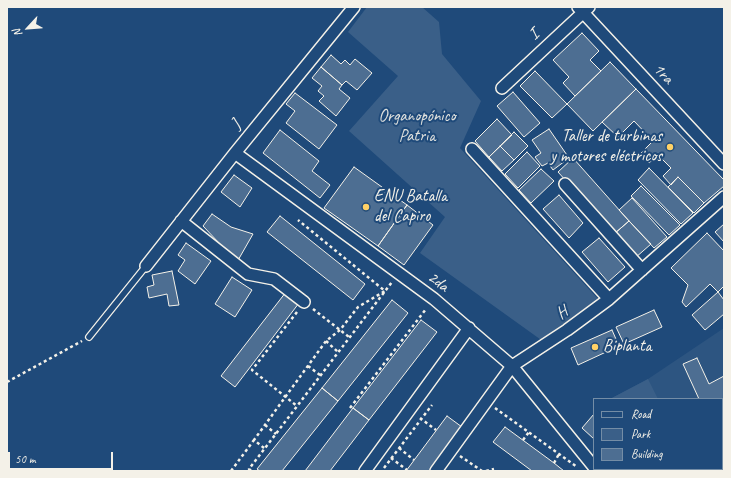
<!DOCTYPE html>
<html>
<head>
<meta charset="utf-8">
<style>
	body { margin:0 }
	#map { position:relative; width:731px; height:478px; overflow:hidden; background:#1f4a7a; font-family:Caveat,sans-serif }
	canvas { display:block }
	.frame { position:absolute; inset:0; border:8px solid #f4f1e8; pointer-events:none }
	.legend { position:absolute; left:593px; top:398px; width:130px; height:72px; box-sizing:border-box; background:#1f4a7a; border:1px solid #748da6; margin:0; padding:5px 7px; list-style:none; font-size:12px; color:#f4f1e8 }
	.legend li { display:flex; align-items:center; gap:8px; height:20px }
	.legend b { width:20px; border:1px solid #748da6 }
	.north { position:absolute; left:8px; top:8px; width:40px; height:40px; -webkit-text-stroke:3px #1f4a7a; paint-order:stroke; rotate:244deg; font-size:11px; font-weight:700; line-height:16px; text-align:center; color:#f4f1e8 }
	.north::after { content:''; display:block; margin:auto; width:14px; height:18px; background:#f4f1e8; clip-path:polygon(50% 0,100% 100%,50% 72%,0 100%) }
	.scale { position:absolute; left:8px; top:452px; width:105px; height:18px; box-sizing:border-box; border:2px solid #f4f1e8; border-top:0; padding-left:5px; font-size:12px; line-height:14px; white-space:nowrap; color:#f4f1e8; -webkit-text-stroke:3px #1f4a7a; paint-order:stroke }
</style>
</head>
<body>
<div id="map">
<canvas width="731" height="478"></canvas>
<div class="frame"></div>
<ul class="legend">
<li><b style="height:5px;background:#1f4a7a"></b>Road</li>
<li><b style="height:11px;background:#3a5f88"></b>Park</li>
<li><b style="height:11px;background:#4d6e92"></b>Building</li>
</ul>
<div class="north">N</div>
<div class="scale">50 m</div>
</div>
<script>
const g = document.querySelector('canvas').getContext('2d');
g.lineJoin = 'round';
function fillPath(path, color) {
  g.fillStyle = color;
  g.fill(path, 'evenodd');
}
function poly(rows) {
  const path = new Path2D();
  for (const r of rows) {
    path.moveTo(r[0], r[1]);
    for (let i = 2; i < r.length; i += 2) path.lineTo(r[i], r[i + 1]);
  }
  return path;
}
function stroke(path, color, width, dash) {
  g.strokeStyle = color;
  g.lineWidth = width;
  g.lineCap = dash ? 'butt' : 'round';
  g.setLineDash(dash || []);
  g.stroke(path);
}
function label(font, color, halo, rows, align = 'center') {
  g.font = font + ' Caveat,sans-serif';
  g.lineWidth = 4;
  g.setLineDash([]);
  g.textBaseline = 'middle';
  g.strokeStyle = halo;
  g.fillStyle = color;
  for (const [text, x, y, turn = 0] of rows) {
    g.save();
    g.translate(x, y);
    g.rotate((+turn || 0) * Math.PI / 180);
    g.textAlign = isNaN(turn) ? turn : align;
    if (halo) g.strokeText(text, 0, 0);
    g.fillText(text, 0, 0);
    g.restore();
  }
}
fillPath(poly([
	[724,328,724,471,643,471,642,469,722,469,722,399,610,399,648,379]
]), '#2d5581');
fillPath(poly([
	[367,7,422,7,439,22,442,54,481,101,460,148,598,299,544,342,420,253,445,217,349,131,398,76,348,32],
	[648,379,658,399,610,399]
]), '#3a5f88');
const building = poly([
	[582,33,599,51,590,60,601,71,575,96,563,83,569,77,553,60,582,33],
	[331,55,341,64,345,60,350,65,355,59,372,73,357,90,346,81,342,85,321,67,331,55],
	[610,62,636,89,593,131,567,104,610,62],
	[321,67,342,85,339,89,350,98,336,116,319,101,324,96,318,91,322,86,312,78,321,67],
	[535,71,567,104,552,118,520,86,535,71],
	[636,89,724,180,724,186,704,203,678,177,671,185,663,176,671,168,658,155,649,163,640,154,653,141,634,121,618,137,602,122,636,89],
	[513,92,540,123,524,137,497,106,513,92],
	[295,93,337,125,319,149,286,123,295,111,286,104,295,93],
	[497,119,512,135,489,157,475,141,497,119],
	[549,129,569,158,553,170,548,163,542,166,535,157,541,153,532,140,549,129],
	[280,130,319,161,312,171,330,185,320,198,263,153,280,130],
	[514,132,528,146,514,160,500,146,514,132],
	[500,146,514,160,502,171,489,157,500,146],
	[527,152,540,166,518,188,505,174,527,152],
	[573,158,629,221,614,234,558,172,573,158],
	[354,167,407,205,378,246,324,208,354,167],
	[649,168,693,213,681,224,638,180,649,168],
	[541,169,554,181,531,203,519,190,541,169],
	[234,175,252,188,240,207,221,192,234,175],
	[678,177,704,203,694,213,668,187,678,177],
	[641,186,680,225,669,235,631,196,641,186],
	[559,195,583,223,569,238,543,209,559,195],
	[632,198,667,237,654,248,619,210,632,198],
	[407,205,433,225,404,265,378,246,407,205],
	[212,214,231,227,253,234,237,262,203,226,212,214],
	[280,216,365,284,353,300,267,232,280,216],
	[629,221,651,244,635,258,614,234,629,221],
	[724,224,724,242,715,232,724,224],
	[707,233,724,251,724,286,718,292,710,284,686,307,682,302,688,285,671,268,707,233],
	[599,238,625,267,608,282,582,252,599,238],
	[186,243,211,261,195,284,178,271,185,260,178,255,186,243],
	[172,271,179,305,169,306,167,294,149,298,147,287,154,285,152,275,172,271],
	[232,277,252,290,235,317,215,304,232,277],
	[286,292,299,303,235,387,221,376,286,292],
	[718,292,724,300,724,314,705,330,692,315,718,292],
	[392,300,408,313,338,401,322,388,392,300],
	[654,310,662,327,624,344,616,327,654,310],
	[421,320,437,332,369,420,353,408,421,320],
	[612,330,619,346,578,365,571,348,612,330],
	[697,358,709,384,724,376,724,468,722,463,722,399,699,399,683,364,697,358],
	[322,388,338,401,282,471,260,471,257,469,322,388],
	[353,408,369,420,330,471,305,471,353,408],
	[594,414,594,439,582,428,594,414],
	[447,416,462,427,430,471,406,471,447,416],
	[505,427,554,463,564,471,532,471,493,442,505,427]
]);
fillPath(building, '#4d6e92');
stroke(building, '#f4f1e8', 1);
const lane = poly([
	[89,337,146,266]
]);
const street = poly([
	[578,7,724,164],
	[502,88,589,7],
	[472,149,609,299],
	[235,153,434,299,512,366,594,467],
	[565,184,642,270],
	[181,221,248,274,274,279,304,302],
	[146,266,235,153,354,7],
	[365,471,469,328],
	[436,471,512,366,567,330,609,299,724,197]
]);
stroke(lane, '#f4f1e8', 8);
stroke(street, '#f4f1e8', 14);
stroke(poly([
	[313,309,349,337],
	[297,312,252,370,297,406],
	[326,341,338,352],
	[308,366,320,375],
	[7,382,82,341],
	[350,408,426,309],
	[495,408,577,467],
	[420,418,436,430],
	[265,425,276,434],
	[523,440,529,432],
	[264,448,254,440,326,341,340,330,358,307,385,291,298,220],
	[399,448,414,460],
	[460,456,482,471],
	[391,458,407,470],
	[554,463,559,454],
	[384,468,432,405],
	[231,471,254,440],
	[251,471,249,469,392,282],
	[486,471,494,469]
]), '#f4f1e8', 2.5, [3, 3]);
stroke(lane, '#1f4a7a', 5.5);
stroke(street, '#1f4a7a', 11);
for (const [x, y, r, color] of [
	[670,147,4,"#ffd166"],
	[366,207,4,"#ffd166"],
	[595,347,4,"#ffd166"]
]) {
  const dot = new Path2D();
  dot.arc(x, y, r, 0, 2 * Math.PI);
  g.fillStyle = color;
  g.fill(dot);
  stroke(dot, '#1f4a7a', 1.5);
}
label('17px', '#f4f1e8', '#1f4a7a', [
	["I",534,35,-43],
	["1ra",663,74,47],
	["J",236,125,-51],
	["2da",438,282,37],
	["H",562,313,-35]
]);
label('17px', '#e1e2de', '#1f4a7a', [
	["Organopónico",417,117],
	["Patria",417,137]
]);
label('17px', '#f4f1e8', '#1f4a7a', [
	["Taller de turbinas",662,137,"right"],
	["y motores eléctricos",662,157,"right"],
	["ENU Batalla",374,197],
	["del Capiro",374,217],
	["Biplanta",603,347]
], 'left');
</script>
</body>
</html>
